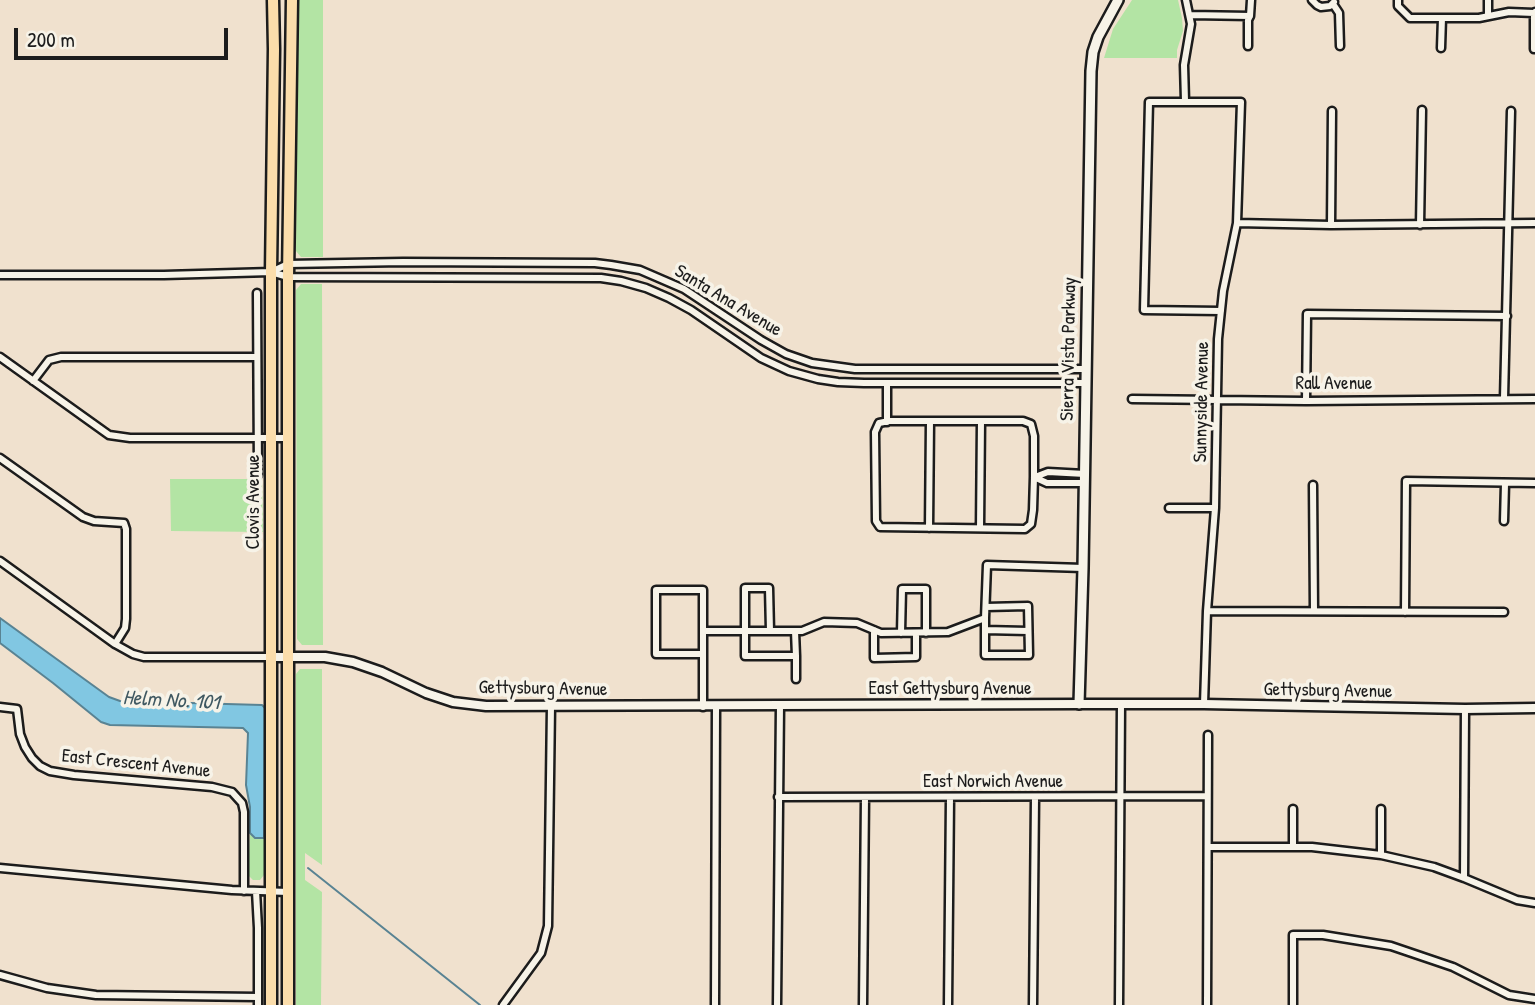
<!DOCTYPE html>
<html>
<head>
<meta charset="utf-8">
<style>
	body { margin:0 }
	#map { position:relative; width:1535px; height:1005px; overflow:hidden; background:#f0e1ce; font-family:"Patrick Hand",sans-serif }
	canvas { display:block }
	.scale { position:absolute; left:14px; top:28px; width:214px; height:32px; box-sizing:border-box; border:4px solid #1c1c1c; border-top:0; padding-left:9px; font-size:21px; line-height:24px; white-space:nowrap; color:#1c1c1c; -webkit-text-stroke:5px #f7f3e8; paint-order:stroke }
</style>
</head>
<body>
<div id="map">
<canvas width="1535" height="1005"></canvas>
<div class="scale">200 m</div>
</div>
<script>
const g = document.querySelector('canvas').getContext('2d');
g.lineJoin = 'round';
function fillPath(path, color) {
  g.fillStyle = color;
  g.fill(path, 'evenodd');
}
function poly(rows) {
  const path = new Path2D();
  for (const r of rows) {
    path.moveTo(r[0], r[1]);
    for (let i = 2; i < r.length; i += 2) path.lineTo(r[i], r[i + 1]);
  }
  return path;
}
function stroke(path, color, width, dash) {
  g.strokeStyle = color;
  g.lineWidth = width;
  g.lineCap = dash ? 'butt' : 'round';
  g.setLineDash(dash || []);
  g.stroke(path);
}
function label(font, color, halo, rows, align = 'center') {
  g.font = font + ' "Patrick Hand",sans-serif';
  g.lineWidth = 7;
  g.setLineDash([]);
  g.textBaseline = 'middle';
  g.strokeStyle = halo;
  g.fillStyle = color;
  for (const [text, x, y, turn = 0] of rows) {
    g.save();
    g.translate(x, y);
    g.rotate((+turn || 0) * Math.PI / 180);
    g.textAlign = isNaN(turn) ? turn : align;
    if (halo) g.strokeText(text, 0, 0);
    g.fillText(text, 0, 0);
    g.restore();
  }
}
fillPath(poly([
	[298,0,323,0,323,257,301,257,296,251],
	[1132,0,1178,0,1182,18,1183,31,1177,50,1177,58,1104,58,1113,29],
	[301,284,322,284,323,645,302,645,297,639,296,290],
	[170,479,262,479,263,532,171,531],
	[300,669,322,669,322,865,305,853,305,880,322,892,321,1005,296,1005,296,674],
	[250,833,255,838,264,838,264,875,260,880,253,880,248,875]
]), '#b3e4a4');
const water = poly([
	[0,618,109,697,120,701,262,705,265,708,264,838,255,838,250,833,250,807,246,785,248,733,243,728,110,725,101,722,53,683,0,643,0,618]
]);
fillPath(water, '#81c7e2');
stroke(water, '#598393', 2);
stroke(poly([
	[308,868,480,1005]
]), '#598393', 2);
const minor = poly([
	[1312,0,1317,5,1321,7,1330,6,1334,2],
	[1398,0,1398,6,1410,18,1479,18,1509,12,1534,13,1535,12],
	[1488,0,1488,16],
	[1333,4,1339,13,1340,46],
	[1190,15,1250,16,1248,20,1248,46],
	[1250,16,1251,0],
	[1441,48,1442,18],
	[1534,49,1534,13,1535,14],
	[1185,101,1184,65,1191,24,1186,0],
	[1237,223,1331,225,1535,223],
	[1331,225,1332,111],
	[1420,225,1422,110],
	[271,272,288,264,403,262,595,263,611,265,640,270,684,289,761,340,786,354,812,363,855,369,1086,369],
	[0,275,164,275,271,272,288,277,601,278,621,281,646,288,669,298,691,310,761,358,789,371,818,379,838,382,864,383,1086,383],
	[257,293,258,475],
	[0,357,109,435,130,438,289,438],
	[33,381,49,360,61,357,257,357],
	[887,383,887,422],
	[1504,398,1511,111],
	[1132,399,1306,401,1535,399],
	[1306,401,1307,314,1507,316],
	[889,421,1023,421,1031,424,1034,436,1034,477,1033,510,1031,524,1025,529,880,527,876,521,875,432,879,423,889,421],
	[0,458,83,517,94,521,124,523,126,529,126,619,125,628,115,644],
	[1034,477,1047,483,1084,483],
	[1035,477,1048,472,1085,474],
	[1313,485,1314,611],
	[1169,508,1215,508],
	[1504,521,1505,484],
	[929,528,930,421],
	[980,528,981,421],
	[0,561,115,644,133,654,144,657,272,657],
	[1207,611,1504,612],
	[1405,612,1406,481,1535,483],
	[985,618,985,655,1029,655,1028,606,986,607],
	[874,630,874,658,916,657,916,633],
	[985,630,1028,631],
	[703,631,703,654],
	[770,631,769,588,745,588,745,656,796,656,795,631],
	[901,633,902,589,926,589,926,633],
	[796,656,796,679],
	[1204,704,1207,611,1215,508,1218,339,1223,291,1237,223,1241,102,1149,102,1144,310,1221,311],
	[0,707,17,709,20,734,25,747,32,758,40,766,50,771,74,775,212,787,232,792,242,803,244,812,244,891],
	[703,707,703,654,656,654,656,590,703,590,703,631,802,631,824,622,857,623,881,633,948,632,985,618,987,565,1083,568],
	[778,797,1207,796],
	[1293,809,1293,847],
	[1381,809,1381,855],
	[1208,847,1312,847,1381,855,1434,867,1464,878,1517,900,1535,903],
	[0,868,232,890,288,892],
	[1464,878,1465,709],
	[256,891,258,928,258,1005],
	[0,975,47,988,96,995,258,997],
	[503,1005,541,953,548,926,551,706],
	[715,1005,716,706],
	[777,1005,780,706],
	[863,1005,865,797],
	[948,1005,950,798],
	[1033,1005,1035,798],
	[1119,1005,1121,704],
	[1207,1005,1208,735],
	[1293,1005,1293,935,1323,935,1391,946,1453,967,1509,995,1535,999]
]);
const tertiary = poly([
	[272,657,325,657,353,662,382,672,426,693,453,702,486,706,1079,704,1204,704,1465,709,1535,708]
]);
const secondary = poly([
	[1079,704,1083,568,1091,71,1093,52,1098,37,1118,0]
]);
const primary = poly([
	[271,1005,271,272,274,49,273,0],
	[288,1005,288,277,292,0]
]);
stroke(minor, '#1c1c1c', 11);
stroke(tertiary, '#1c1c1c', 13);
stroke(secondary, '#1c1c1c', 14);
stroke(primary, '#1c1c1c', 15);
stroke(minor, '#f7f3e8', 6);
stroke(tertiary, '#f7f3e8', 8);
stroke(secondary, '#f7f3e8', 9);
stroke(primary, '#fbddab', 10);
label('19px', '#1c1c1c', '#f7f3e8', [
	["Santa Ana Avenue",728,301,31],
	["Sierra Vista Parkway",1069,349,-89],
	["Rall Avenue",1334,384],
	["Sunnyside Avenue",1202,402,-89],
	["Clovis Avenue",254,502,-90],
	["Gettysburg Avenue",543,689,1],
	["East Gettysburg Avenue",950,689],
	["Gettysburg Avenue",1328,691,1],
	["East Crescent Avenue",136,764,6],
	["East Norwich Avenue",993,782]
]);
label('italic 21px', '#3f5861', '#f7f3e8', [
	["Helm No. 101",171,701,3]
]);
</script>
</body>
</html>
